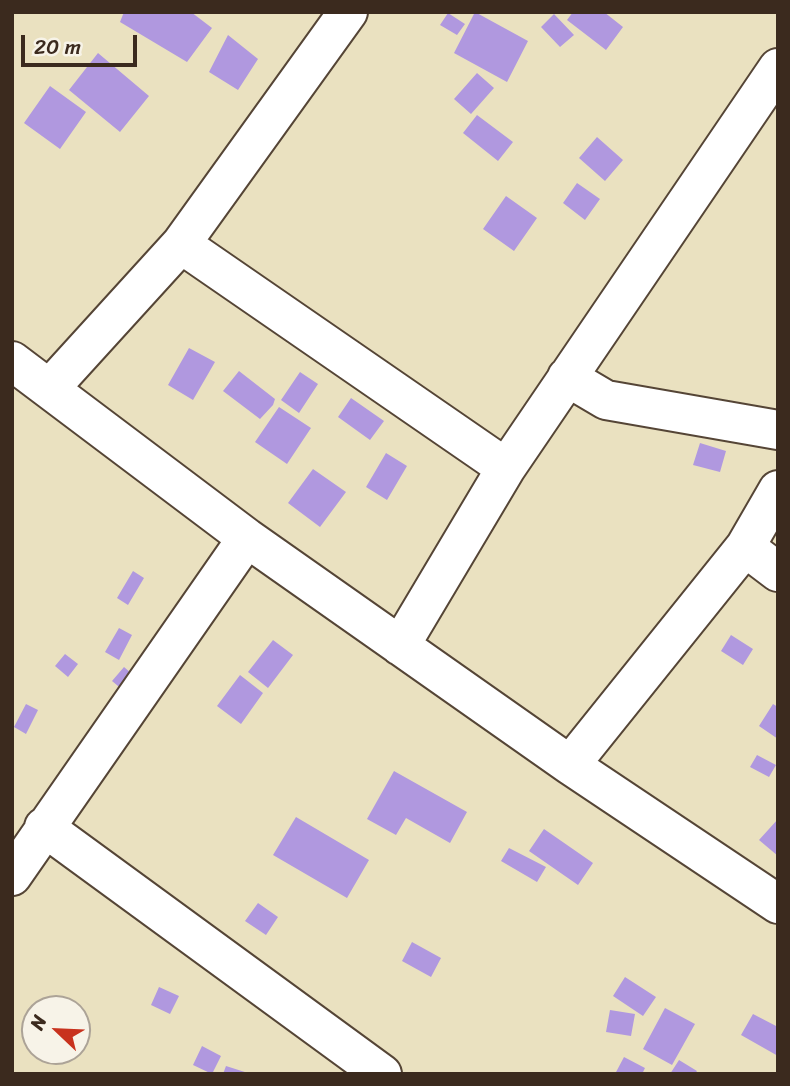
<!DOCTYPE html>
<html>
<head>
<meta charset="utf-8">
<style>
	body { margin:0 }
	#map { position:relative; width:790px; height:1086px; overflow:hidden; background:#eae1c0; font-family:Sriracha,sans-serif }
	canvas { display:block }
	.frame { position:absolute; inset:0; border:14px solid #3b2a1e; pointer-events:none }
	.north { position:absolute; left:21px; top:995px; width:70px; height:70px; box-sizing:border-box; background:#f7f3e8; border:2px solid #aca397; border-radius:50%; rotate:293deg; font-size:19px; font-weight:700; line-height:28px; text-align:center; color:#3b2a1e }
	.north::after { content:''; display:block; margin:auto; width:24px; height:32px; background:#c8321e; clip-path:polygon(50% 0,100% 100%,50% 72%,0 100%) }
	.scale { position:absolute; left:21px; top:35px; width:116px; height:32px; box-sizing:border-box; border:4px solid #3b2a1e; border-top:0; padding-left:9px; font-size:21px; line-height:24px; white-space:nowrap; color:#3b2a1e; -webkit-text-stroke:5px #f7f3e8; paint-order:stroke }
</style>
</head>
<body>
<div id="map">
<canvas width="790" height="1086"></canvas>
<div class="frame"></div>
<div class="north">N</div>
<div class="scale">20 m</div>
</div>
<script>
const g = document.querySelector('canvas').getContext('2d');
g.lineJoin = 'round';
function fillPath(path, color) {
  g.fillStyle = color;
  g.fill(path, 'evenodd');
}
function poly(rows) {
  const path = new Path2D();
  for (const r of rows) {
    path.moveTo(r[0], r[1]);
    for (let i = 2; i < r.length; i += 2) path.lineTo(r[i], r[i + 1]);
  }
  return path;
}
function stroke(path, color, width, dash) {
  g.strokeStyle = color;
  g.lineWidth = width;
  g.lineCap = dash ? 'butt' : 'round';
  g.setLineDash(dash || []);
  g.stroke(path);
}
fillPath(poly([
	[124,12,191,12,212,28,187,62,120,22],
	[475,12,528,41,507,82,454,53],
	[573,12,604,12,623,27,606,50,567,20],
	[448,13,465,24,457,35,440,25],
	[554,14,574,35,560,47,541,27],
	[228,35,258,59,238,90,209,72],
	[98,53,149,96,120,132,69,90],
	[477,73,494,88,471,114,454,99],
	[50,86,86,112,60,149,24,123],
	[477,115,513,142,498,161,463,133],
	[597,137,623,160,605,181,579,158],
	[577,183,600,199,585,220,563,203],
	[506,196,537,218,514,251,483,229],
	[189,348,215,362,193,400,168,385],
	[239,371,275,399,273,405,260,419,223,391],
	[300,372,318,384,299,413,281,400],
	[351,398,384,421,370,440,338,417],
	[279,407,311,428,287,464,255,442],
	[700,443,726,451,720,472,693,465],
	[386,453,407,466,387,500,366,487],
	[313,469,346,492,320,527,288,503],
	[133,571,144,578,128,605,117,598],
	[119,628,132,635,119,660,105,652],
	[731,635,753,649,743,665,721,651],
	[273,640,293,655,268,688,248,672],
	[65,654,78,664,68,677,55,666],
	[124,667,152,691,141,705,112,681],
	[240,675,263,693,241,724,217,706],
	[26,704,38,710,26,734,14,727],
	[773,704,778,707,778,739,759,726],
	[757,755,776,765,769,777,750,767],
	[394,771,467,812,450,843,406,818,396,835,367,819],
	[296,817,369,860,347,898,273,855],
	[778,819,778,856,759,840],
	[544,829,593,863,578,885,529,851],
	[509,848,546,867,537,882,501,861],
	[258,903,278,917,266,935,245,921],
	[412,942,441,958,431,977,402,961],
	[625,977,656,997,643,1016,613,996],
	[159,987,179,996,170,1014,151,1005],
	[665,1008,695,1024,672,1065,643,1049],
	[610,1010,635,1014,631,1036,606,1032],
	[753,1014,778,1027,778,1056,741,1035],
	[202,1046,221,1056,212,1074,193,1065],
	[624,1057,645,1068,642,1074,615,1074],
	[679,1060,697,1071,695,1074,670,1074],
	[226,1066,248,1073,248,1074,223,1074]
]), '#b098df');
const minor = poly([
	[181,244,506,468],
	[12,361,247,538,570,765,778,904],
	[567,377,606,400,778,430],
	[50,388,181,244,348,12],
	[745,547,778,572],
	[400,646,506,468,778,68],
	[570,765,745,547,778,490],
	[44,827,382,1074],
	[12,876,247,538]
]);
stroke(minor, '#554536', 42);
stroke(minor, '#fff', 38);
</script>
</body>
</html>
